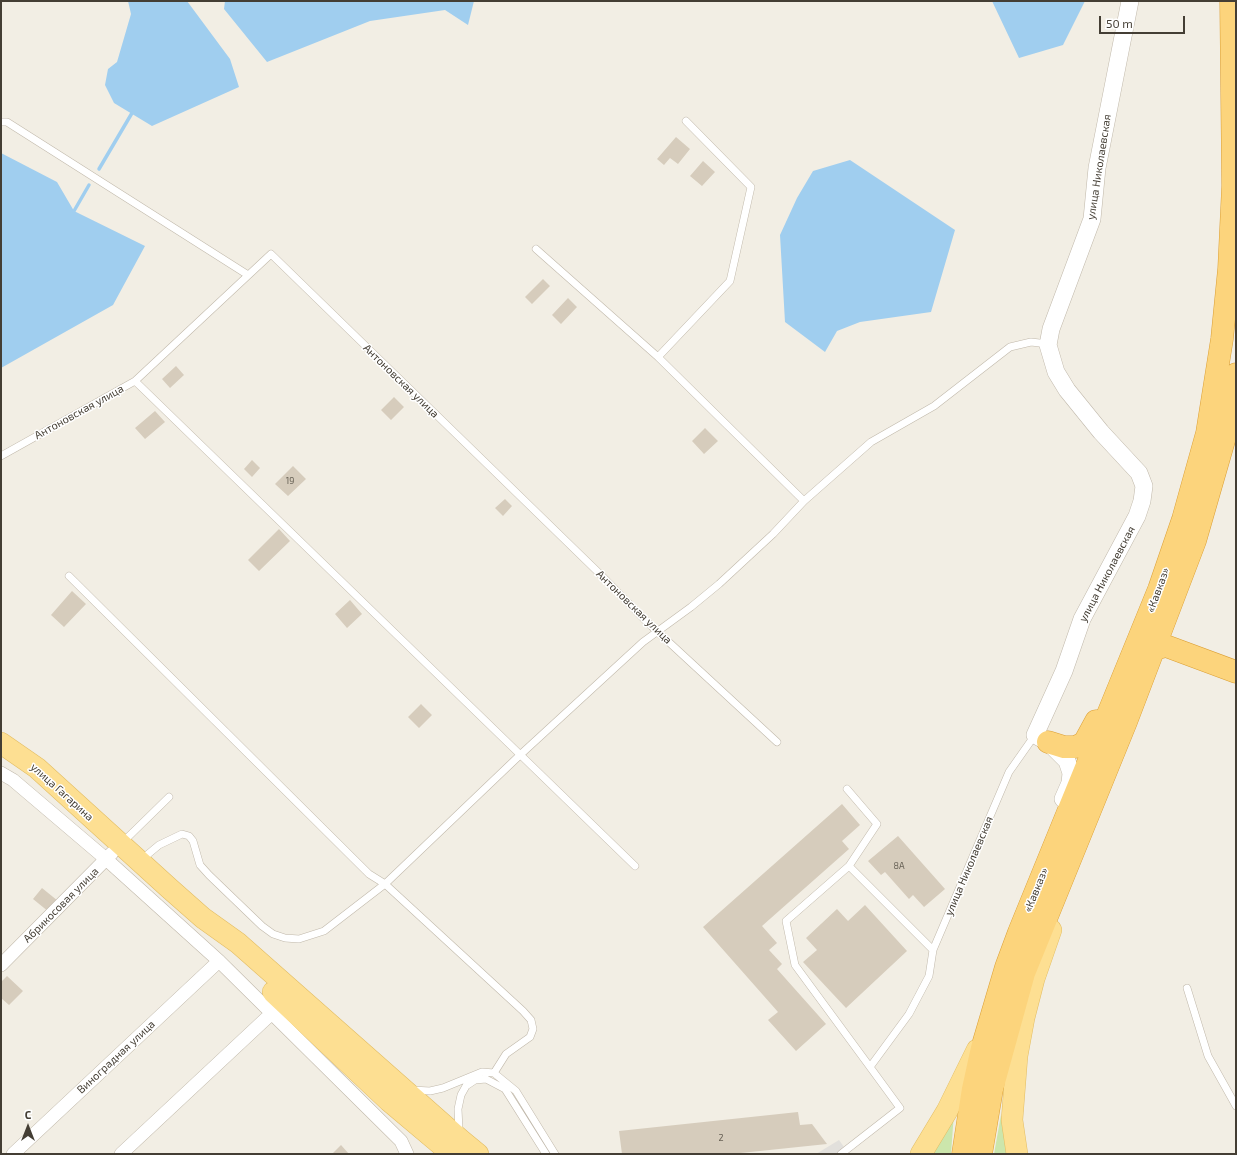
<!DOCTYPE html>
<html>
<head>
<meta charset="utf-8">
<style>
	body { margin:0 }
	#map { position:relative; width:1237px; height:1155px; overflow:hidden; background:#f2eee4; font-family:"Exo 2",sans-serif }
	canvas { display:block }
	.frame { position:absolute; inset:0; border:2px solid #443e34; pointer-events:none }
	.north { position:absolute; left:8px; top:1107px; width:40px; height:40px; -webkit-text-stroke:3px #fff; paint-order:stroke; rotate:0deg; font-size:11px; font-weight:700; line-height:16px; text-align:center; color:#443e34 }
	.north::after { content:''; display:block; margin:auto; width:14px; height:18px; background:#443e34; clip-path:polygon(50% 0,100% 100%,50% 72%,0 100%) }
	.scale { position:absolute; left:1099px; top:16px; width:86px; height:18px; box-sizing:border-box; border:2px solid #443e34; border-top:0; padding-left:5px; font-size:12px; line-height:14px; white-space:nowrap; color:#443e34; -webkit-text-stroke:3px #fff; paint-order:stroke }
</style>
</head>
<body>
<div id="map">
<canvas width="1237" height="1155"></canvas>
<div class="frame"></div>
<div class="north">С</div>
<div class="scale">50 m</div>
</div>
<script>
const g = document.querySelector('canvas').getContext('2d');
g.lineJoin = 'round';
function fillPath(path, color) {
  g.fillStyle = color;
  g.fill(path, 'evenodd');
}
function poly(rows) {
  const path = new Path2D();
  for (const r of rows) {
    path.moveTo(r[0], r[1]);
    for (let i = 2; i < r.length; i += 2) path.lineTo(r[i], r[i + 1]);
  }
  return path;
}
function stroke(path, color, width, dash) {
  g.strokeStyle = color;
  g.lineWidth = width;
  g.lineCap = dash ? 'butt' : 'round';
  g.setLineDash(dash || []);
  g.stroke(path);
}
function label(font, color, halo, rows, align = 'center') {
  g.font = font + ' "Exo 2",sans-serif';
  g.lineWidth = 3;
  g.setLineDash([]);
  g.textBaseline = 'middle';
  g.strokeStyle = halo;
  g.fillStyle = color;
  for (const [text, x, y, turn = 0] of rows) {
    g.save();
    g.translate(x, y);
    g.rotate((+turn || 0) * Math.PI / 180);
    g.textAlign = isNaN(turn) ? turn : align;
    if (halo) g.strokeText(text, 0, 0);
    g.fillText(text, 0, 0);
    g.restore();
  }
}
fillPath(poly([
	[954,1113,951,1154,931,1154],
	[1001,1115,1011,1154,994,1154]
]), '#cce6ac');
fillPath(poly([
	[839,1140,849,1154,816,1154]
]), '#e2e0dc');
fillPath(poly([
	[128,1,187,1,230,59,239,87,152,126,114,103,105,85,108,69,117,62,131,14],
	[225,1,474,1,468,25,445,10,370,21,267,62,224,9],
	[992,1,1085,1,1063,45,1019,58],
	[1,153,57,182,74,211,145,246,113,305,1,368],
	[850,160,955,230,931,312,860,322,837,331,825,352,785,322,780,235,797,198,813,171]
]), '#a0ceef');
stroke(poly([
	[99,169,132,113],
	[74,211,89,185]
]), '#a0ceef', 3.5);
fillPath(poly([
	[676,137,690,149,678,164,670,158,664,165,657,159],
	[703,161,715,172,702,186,690,176],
	[543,279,550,286,532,304,525,297],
	[568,298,577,307,561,324,552,315],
	[176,366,184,375,170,388,162,379],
	[394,397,404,407,391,420,381,410],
	[155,411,165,422,145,439,135,428],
	[705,428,718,441,704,454,692,441],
	[252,460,260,468,252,477,244,469],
	[293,466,306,479,288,496,275,484],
	[505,499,512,506,503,516,495,508],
	[279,529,290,541,259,571,248,560],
	[72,591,86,604,64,627,51,615],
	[350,600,362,614,347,628,335,614],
	[421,704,432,715,419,728,408,717],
	[842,804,860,825,842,841,849,849,762,926,777,943,769,950,782,964,777,969,826,1024,796,1051,768,1020,778,1012,703,927],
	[898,836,945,889,924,907,913,895,909,899,885,872,881,875,868,861],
	[42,888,58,901,49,912,33,899],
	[865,905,907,951,846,1008,803,962,817,950,806,938,837,909,848,921],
	[7,976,23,991,9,1005,1,998,1,982],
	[798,1112,800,1125,812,1124,827,1144,731,1154,622,1154,619,1131],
	[341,1145,349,1154,333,1153]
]), '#d6ccbc');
const service = poly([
	[1,122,7,122,248,275],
	[536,249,658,357,804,501],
	[658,357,730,281,751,187,686,121],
	[135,381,635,866],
	[1,456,135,381,271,254,601,575,646,621,777,742],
	[69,576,369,874,385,884,523,1011,531,1020,533,1029,530,1037,506,1054,494,1073],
	[847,789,877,824,849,866],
	[122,843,169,797],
	[141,860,159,845,182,834,189,836,193,841,200,865,209,875,262,926,273,934,285,938,299,939,324,931,385,884,520,755,643,642,691,607,719,584,773,534,804,501,871,442,934,406,1010,347,1031,342,1048,344],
	[1187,988,1208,1056,1236,1106],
	[870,1067,795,965,786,921,849,866,933,950],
	[412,1090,430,1091,443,1088,482,1072,494,1073,516,1091,555,1154],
	[459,1130,458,1109,461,1095,466,1086,475,1080,486,1079,505,1089,546,1154],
	[841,1154,900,1108,870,1067,909,1014,929,976,933,950,1009,772,1035,735]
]);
const minor = poly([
	[1,773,13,780,106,859,219,961,401,1141,407,1154],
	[1,965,112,853],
	[13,1154,219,961],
	[121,1154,272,1013]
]);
const tertiary = poly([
	[1063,799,1070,783,1071,773,1067,761,1048,742,1035,735,1064,671,1082,619,1137,516,1142,501,1144,486,1139,473,1101,432,1067,390,1056,372,1048,345,1051,329,1092,219,1097,168,1130,1]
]);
const primary = poly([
	[1,743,37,768,169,888,203,918,238,943,461,1140,478,1154],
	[273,992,389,1101,452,1154],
	[921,1154,947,1111,977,1050],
	[1017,1154,1012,1120,1017,1056,1024,1018,1034,979,1051,930]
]);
const trunk = poly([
	[1155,649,1166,646,1236,672],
	[1048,742,1064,747,1075,747,1084,743,1096,721],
	[963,1154,973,1089,982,1048,1006,967,1019,932,1159,589,1183,519,1207,433,1222,339,1229,269,1233,186,1231,1],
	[981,1154,992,1089,1024,973,1126,722,1195,541,1225,437,1236,374]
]);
stroke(service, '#c0b8aa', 8);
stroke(minor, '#c0b8aa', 14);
stroke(tertiary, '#c0b8aa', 18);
stroke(primary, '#e2bc62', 22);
stroke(trunk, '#db9f35', 23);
stroke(service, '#fff', 7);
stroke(minor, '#fff', 13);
stroke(tertiary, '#fff', 17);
stroke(primary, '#fddf92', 21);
stroke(trunk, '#fcd47c', 22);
label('9px', '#686256', null, [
	["19",290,481],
	["8А",899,866],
	["2",721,1138]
]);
label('11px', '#443e34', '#fff', [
	["улица Николаевская",1099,167,-81],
	["Антоновская улица",401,381,44],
	["Антоновская улица",79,412,-29],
	["улица Николаевская",1107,574,-62],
	["«Кавказ»",1158,590,-70],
	["Антоновская улица",634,607,44],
	["улица Гагарина",62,792,42],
	["улица Николаевская",969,866,-67],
	["«Кавказ»",1036,890,-68],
	["Абрикосовая улица",61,905,-45],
	["Виноградная улица",116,1057,-43]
]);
</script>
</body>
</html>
